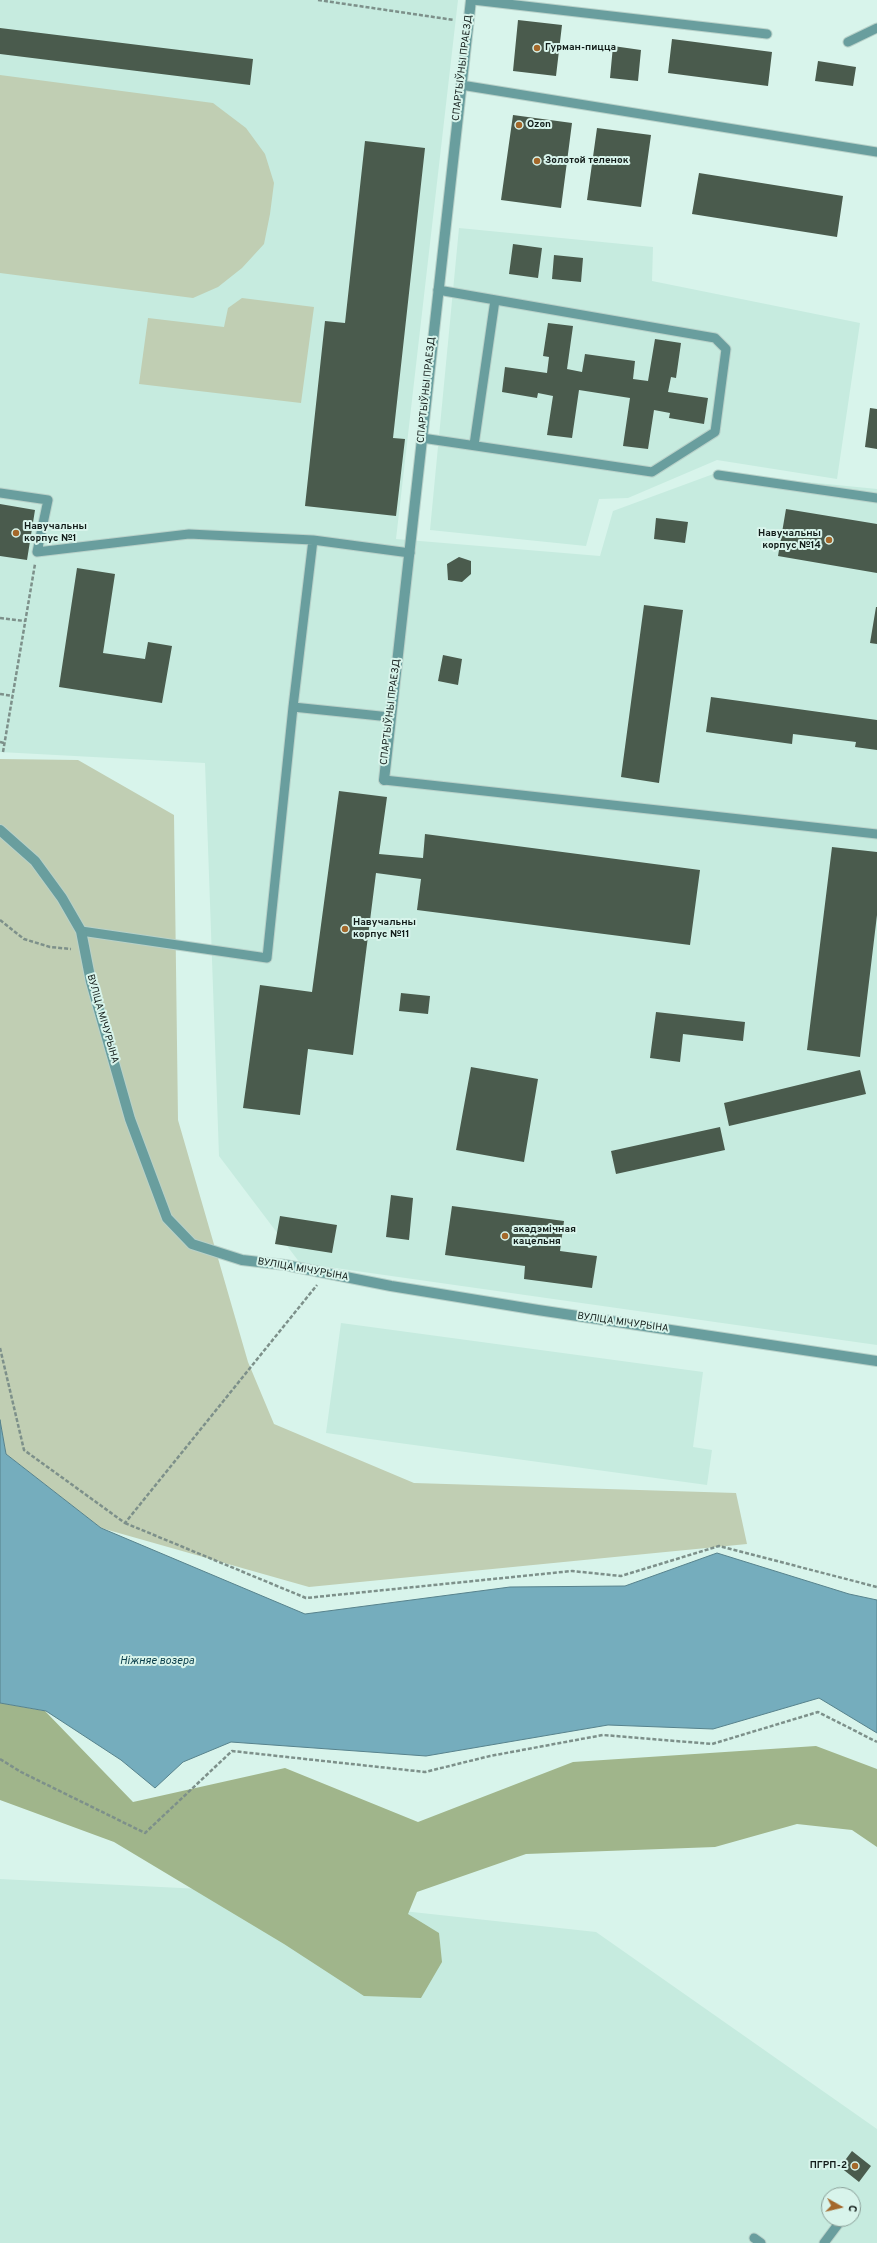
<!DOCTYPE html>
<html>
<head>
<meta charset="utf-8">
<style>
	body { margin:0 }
	#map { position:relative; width:877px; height:2243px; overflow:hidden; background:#d8f4eb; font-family:Overpass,sans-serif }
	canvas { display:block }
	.north { position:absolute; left:821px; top:2187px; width:40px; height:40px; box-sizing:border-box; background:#d8f4eb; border:1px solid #899e97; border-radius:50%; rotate:98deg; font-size:11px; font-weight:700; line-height:16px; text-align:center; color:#121c19 }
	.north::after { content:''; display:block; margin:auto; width:14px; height:18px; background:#a4682b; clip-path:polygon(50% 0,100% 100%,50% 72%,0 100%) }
</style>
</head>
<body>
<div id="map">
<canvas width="877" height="2243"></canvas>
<div class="north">С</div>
</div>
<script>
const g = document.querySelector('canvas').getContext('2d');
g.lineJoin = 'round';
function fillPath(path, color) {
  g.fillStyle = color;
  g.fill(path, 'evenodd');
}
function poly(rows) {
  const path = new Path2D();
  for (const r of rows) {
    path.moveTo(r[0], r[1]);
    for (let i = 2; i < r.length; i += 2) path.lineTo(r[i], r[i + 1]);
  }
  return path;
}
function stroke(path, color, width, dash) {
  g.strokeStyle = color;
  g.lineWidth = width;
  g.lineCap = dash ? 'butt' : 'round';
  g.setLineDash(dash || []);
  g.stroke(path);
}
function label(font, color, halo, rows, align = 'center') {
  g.font = font + ' Overpass,sans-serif';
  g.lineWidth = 4;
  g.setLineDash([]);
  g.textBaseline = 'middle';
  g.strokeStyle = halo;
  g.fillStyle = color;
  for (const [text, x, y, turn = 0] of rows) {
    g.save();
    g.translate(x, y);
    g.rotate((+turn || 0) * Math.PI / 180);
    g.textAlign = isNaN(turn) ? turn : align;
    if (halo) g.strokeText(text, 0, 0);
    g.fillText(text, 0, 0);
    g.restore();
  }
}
fillPath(poly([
	[0,0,458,0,396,539,600,556,613,511,716,473,877,489,877,1345,300,1263,219,1156,205,763,0,752],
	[459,228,653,247,652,281,860,323,837,479,717,460,628,498,599,499,586,546,430,530],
	[341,1323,703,1372,693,1447,712,1450,707,1485,326,1433],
	[0,1879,201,1889,596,1932,877,2129,877,2243,0,2243],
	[829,2195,853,2195,853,2219,829,2219]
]), '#c6ebdf');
fillPath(poly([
	[0,75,213,103,246,128,265,154,274,183,270,214,264,244,242,268,218,287,193,298,0,273],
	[242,298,314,307,301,403,139,384,148,318,224,327,228,308],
	[0,759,78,760,174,815,178,1120,248,1362,274,1424,414,1483,736,1493,747,1544,309,1587,101,1528,6,1454,0,1420]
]), '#c0ceb3');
fillPath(poly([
	[0,1703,45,1711,133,1802,285,1768,418,1822,573,1762,816,1746,877,1769,877,1847,852,1830,797,1824,715,1847,526,1854,417,1892,408,1914,439,1933,442,1962,421,1998,364,1996,284,1944,114,1842,0,1800]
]), '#a0b58b');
const water = poly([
	[0,1420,6,1454,101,1528,305,1614,510,1587,625,1586,717,1553,849,1594,877,1600,877,1733,819,1698,713,1729,608,1725,426,1756,231,1742,183,1762,155,1788,121,1760,46,1711,0,1703,0,1420]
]);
fillPath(water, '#75adbd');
stroke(water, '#57828c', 1);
fillPath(poly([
	[518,20,562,25,556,76,513,71],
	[0,28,253,59,250,85,0,54],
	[672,39,772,52,768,86,668,73],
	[613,46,641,50,638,81,610,78],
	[818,61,856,67,853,86,815,81],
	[513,115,572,123,561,208,501,200],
	[597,128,651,135,641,207,587,200],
	[365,141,425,148,393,438,405,439,396,516,305,506,325,321,345,323],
	[699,173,843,196,837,237,692,214],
	[513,244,542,248,538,278,509,274],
	[554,255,583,258,581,282,552,279],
	[548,323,573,326,567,369,582,372,585,354,635,361,633,379,648,381,655,339,681,343,676,378,671,377,668,392,708,398,704,424,669,418,670,413,654,410,648,449,623,446,630,398,579,390,572,438,547,435,553,396,538,393,537,398,502,392,505,367,547,373,549,357,543,356],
	[870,408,877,409,877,449,865,447],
	[0,504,35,510,27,560,0,556],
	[786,509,877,524,877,573,778,556],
	[656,518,688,522,685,543,654,539],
	[459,557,471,561,471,574,462,582,448,580,447,564],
	[77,568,115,574,103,653,145,659,148,642,172,646,162,703,59,687],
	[644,605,683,610,659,783,621,777],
	[876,607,877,607,877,644,870,643],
	[443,655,462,659,458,685,438,681],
	[711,697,877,720,877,750,855,747,856,742,793,734,792,744,706,732],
	[339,791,387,797,379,854,423,858,425,834,700,870,690,945,417,910,421,879,376,873,353,1055,308,1049,300,1115,243,1108,260,985,312,992],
	[832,847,877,852,877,915,860,1057,807,1050],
	[401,993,430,996,428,1014,399,1011],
	[656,1012,745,1022,743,1041,683,1034,680,1062,650,1058],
	[471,1067,538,1079,524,1162,456,1150],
	[860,1070,866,1094,729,1126,724,1103],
	[720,1127,725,1150,616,1174,611,1151],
	[391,1195,413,1198,409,1240,386,1237],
	[452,1206,564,1221,560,1251,597,1256,592,1288,524,1279,525,1266,445,1255],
	[280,1216,337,1225,332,1253,275,1244],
	[852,2151,871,2166,859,2182,840,2167]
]), '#4a5b4d');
const service = poly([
	[473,0,767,34],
	[848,42,877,28],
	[461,85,877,152],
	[422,438,652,472,715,432,726,349,715,338,438,290],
	[474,445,495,300],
	[718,475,877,498],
	[0,493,48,500,37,552,189,534,313,540],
	[293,707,313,540,410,553],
	[384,780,877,834],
	[81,931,267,958,293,707,390,717],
	[754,2238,761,2243],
	[824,2243,842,2219]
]);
const minor = poly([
	[384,780,471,0],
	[0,830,35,861,62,898,81,931,91,982,130,1119,167,1218,192,1244,242,1260,285,1265,391,1286,538,1310,877,1361]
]);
stroke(service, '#b8d1c9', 11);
stroke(minor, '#b8d1c9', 12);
stroke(poly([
	[318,0,454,20],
	[0,618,25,621],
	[0,694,13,696],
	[0,742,4,743],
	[3,752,35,564],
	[0,920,24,939,50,947,71,949],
	[0,1348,24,1450,125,1523,317,1285],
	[125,1523,306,1598,572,1571,621,1576,719,1546,877,1587],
	[0,1759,21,1772,145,1833,232,1751,425,1772,490,1756,603,1735,712,1744,818,1712,877,1742]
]), '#7d908a', 2.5, [4, 2]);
stroke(service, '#699e9e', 9);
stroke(minor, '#699e9e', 10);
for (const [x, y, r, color] of [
	[537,48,4,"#a4682b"],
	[519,125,4,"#a4682b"],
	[537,161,4,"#a4682b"],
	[16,533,4,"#a4682b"],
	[829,540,4,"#a4682b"],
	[345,929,4,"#a4682b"],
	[505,1236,4,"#a4682b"],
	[855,2166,4,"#a4682b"]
]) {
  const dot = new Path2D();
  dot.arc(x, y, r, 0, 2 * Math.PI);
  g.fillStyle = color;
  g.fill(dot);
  stroke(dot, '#d8f4eb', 1.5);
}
label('bold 10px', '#121c19', '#d8f4eb', [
	["Гурман-пицца",545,48],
	["Ozon",527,125],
	["Золотой теленок",545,161],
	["Навучальны",24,527],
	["корпус №1",24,539],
	["Навучальны",821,534,"right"],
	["корпус №14",821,546,"right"],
	["Навучальны",353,923],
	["корпус №11",353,935],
	["акадэмічная",513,1230],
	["кацельня",513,1242],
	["ПГРП-2",847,2166,"right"]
], 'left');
label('10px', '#121c19', '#d8f4eb', [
	["СПАРТЫЎНЫ ПРАЕЗД",463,68,-83],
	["СПАРТЫЎНЫ ПРАЕЗД",427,390,-84],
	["СПАРТЫЎНЫ ПРАЕЗД",391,712,-83],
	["ВУЛІЦА МІЧУРЫНА",102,1019,74],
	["ВУЛІЦА МІЧУРЫНА",303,1270,10],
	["ВУЛІЦА МІЧУРЫНА",623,1323,8]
]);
label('italic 11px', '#0a3e4b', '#d8f4eb', [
	["Ніжняе возера",157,1662]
]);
</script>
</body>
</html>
